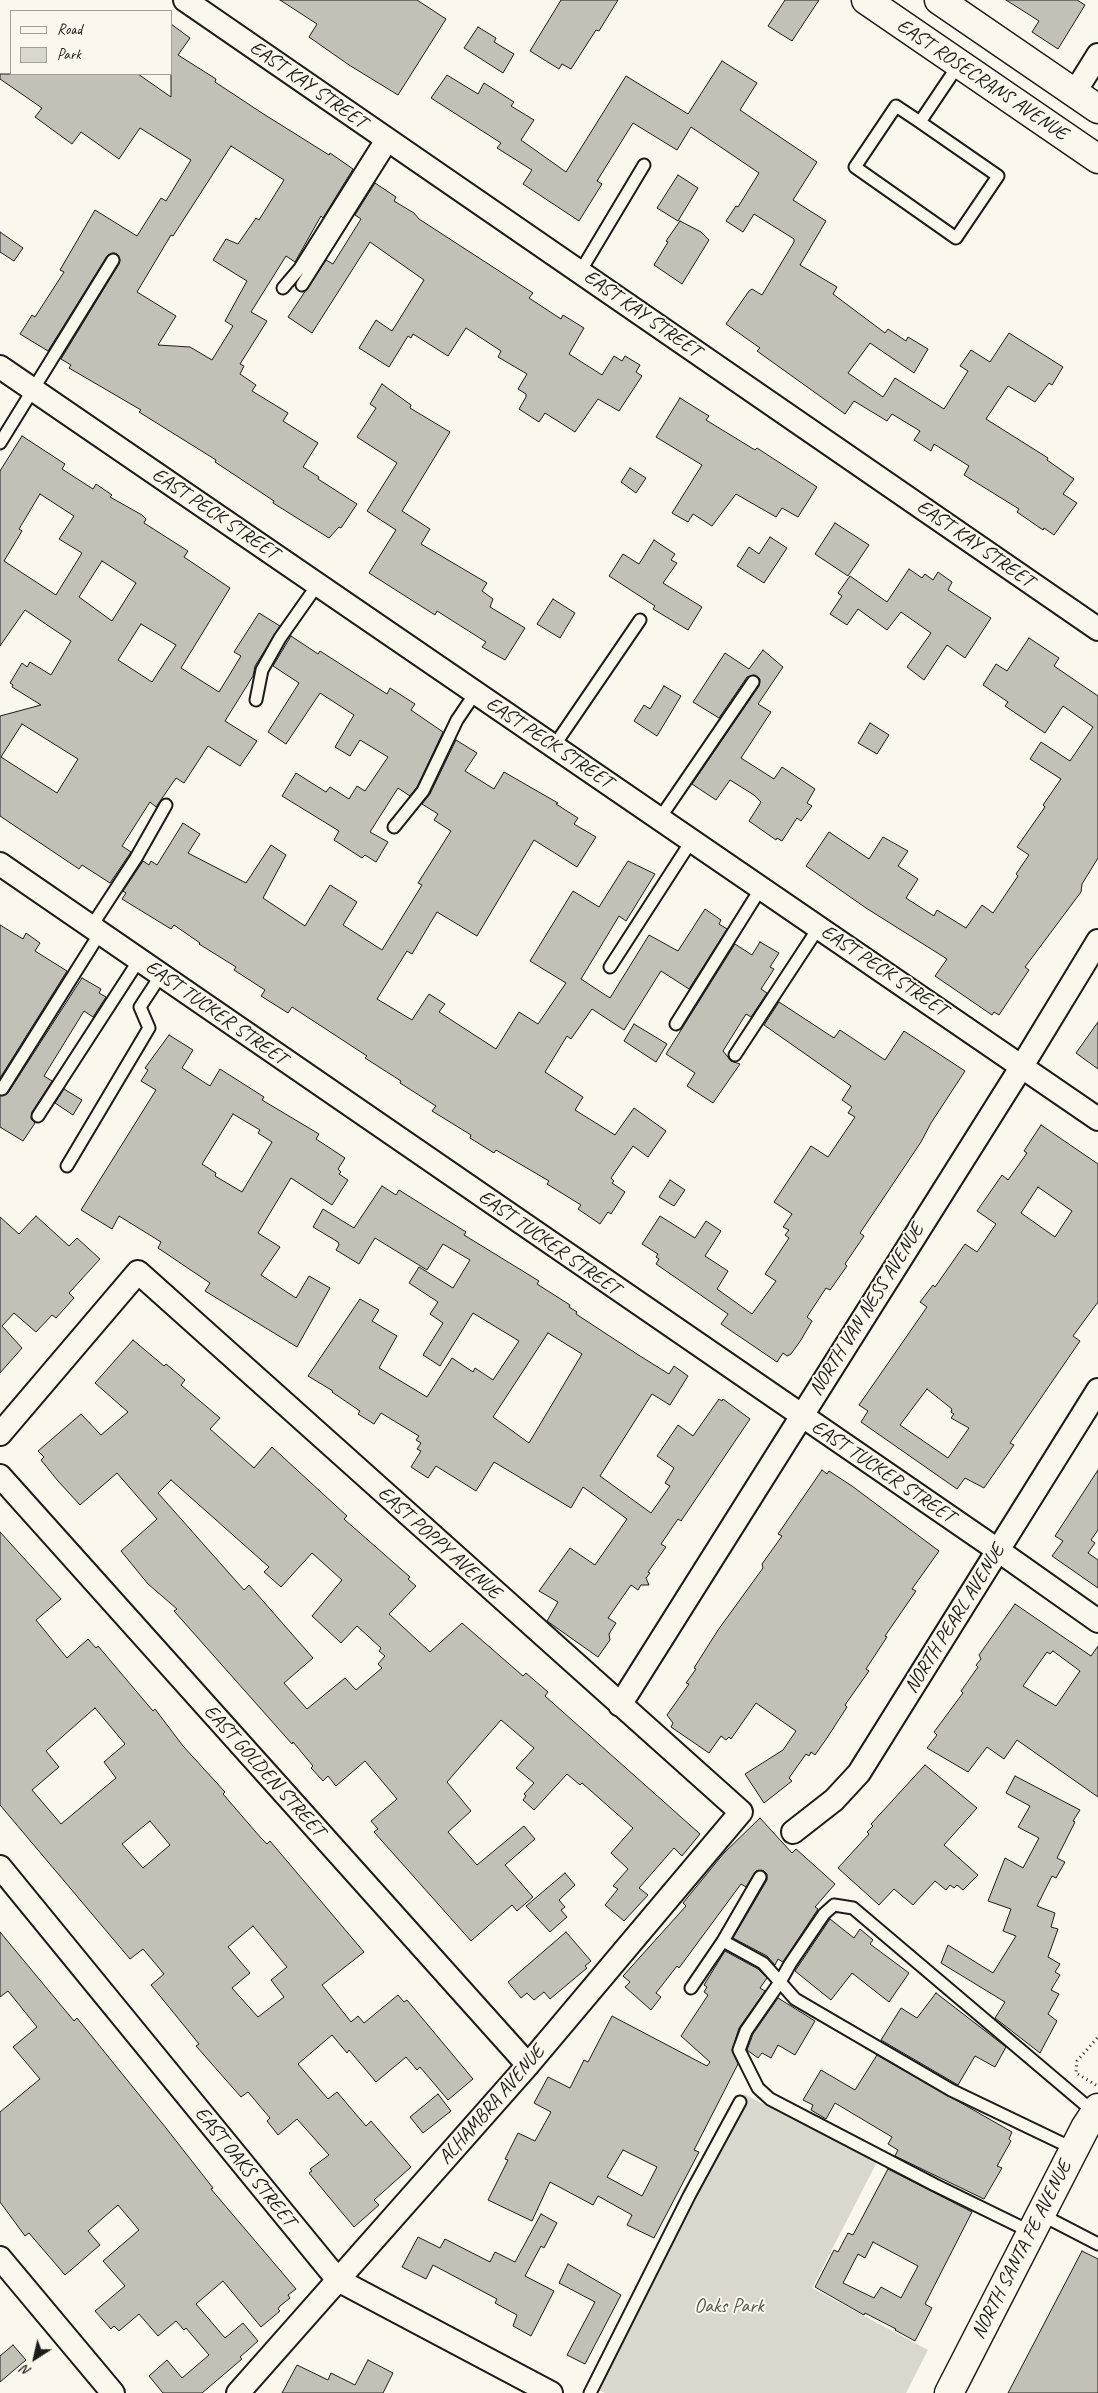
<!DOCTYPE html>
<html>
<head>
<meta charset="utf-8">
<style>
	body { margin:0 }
	#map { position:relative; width:1098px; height:2393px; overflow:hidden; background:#fbf7ec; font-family:Caveat,sans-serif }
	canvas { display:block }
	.legend { position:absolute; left:10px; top:10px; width:162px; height:65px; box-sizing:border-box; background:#fbf7ec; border:1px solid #a29f99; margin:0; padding:6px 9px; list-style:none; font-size:15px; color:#1c1c1c }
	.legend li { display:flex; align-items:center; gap:10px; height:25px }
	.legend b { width:25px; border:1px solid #a29f99 }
	.north { position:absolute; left:10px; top:2333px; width:50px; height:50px; -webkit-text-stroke:4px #fbf7ec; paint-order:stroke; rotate:215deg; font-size:14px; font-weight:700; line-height:20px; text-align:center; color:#1c1c1c }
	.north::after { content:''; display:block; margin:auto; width:18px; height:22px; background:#1c1c1c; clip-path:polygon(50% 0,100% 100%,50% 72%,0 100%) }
</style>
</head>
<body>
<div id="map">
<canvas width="1098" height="2393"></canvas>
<ul class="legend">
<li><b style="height:6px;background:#fbf7ec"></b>Road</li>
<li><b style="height:14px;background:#dad7ce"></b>Park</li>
</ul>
<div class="north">N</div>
</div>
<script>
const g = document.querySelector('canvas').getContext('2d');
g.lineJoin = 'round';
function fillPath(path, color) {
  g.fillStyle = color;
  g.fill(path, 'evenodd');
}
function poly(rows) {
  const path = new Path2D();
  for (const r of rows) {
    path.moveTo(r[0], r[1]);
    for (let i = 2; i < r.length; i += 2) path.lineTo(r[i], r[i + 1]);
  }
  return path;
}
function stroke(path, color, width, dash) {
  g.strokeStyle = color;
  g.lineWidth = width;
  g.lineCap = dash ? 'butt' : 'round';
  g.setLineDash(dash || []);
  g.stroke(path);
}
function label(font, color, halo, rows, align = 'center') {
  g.font = font + ' Caveat,sans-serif';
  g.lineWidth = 4;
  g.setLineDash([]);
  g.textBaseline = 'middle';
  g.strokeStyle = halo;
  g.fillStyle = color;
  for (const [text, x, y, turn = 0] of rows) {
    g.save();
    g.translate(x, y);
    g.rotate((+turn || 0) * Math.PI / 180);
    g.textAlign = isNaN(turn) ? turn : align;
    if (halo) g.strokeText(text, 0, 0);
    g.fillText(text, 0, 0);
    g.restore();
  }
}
fillPath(poly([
	[744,2094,877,2162,812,2288,928,2350,906,2393,605,2393,592,2386]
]), '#dad7ce');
const building = poly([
	[280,0,417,0,446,19,398,95,349,65,309,37,317,24,280,0],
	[561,0,618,0,599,31,596,30,571,69,562,64,559,69,530,51,561,0],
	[785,0,819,0,792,41,768,26,785,0],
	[1006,0,1077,0,1085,5,1058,49,1032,32,1039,21,1006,0],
	[171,24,190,38,178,55,216,79,215,82,262,113,329,155,330,153,353,169,323,218,321,216,295,262,286,256,251,312,267,321,240,364,244,366,240,374,256,385,252,391,288,413,283,421,318,443,303,467,319,477,318,479,357,504,341,528,339,527,329,538,273,503,274,501,215,462,216,460,139,412,141,410,69,368,71,365,61,359,119,264,120,260,117,254,113,253,107,256,48,351,20,334,32,315,35,317,64,272,60,270,95,210,137,236,161,198,166,201,191,160,140,128,119,159,81,132,72,144,35,117,42,108,0,79,0,74,138,74,171,97,171,24],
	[231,146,284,180,259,220,256,218,238,244,226,239,213,260,247,281,225,321,233,326,212,360,190,347,158,345,176,316,137,292,171,235,173,236,231,146],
	[478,27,496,38,494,42,514,54,503,73,464,48,478,27],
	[722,61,757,83,740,110,817,162,793,200,826,221,800,265,837,287,833,294,885,333,888,329,906,341,908,337,928,349,914,373,870,343,848,373,883,397,895,378,944,409,968,371,960,366,971,350,990,362,1009,333,1063,367,1052,385,1049,383,1035,402,1008,386,986,419,1048,458,1047,460,1074,479,1063,494,1077,503,1054,535,1044,528,1043,530,1017,512,1019,509,964,475,969,466,934,444,931,451,914,440,920,431,892,414,887,421,854,401,845,414,757,351,760,348,726,324,749,291,752,289,762,295,794,242,794,239,754,214,743,232,726,221,736,206,738,207,759,173,691,127,677,150,633,123,597,181,602,184,579,221,523,184,532,170,497,148,501,143,431,98,447,75,478,94,484,83,514,102,511,106,534,120,521,140,566,172,626,76,688,114,722,61],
	[678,175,698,188,678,221,657,208,678,175],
	[375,183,396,197,394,201,414,213,419,219,533,293,529,298,561,319,563,315,584,328,569,354,602,375,614,356,622,361,625,356,640,365,636,372,642,376,619,411,598,399,575,432,545,413,539,422,519,409,526,397,526,394,518,389,527,374,498,357,501,351,466,328,448,356,413,334,411,338,408,336,389,367,359,348,376,320,392,331,424,280,370,242,312,333,288,317,326,260,333,264,361,219,355,215,375,183],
	[680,221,701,232,709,240,682,284,654,265,668,242,666,241,680,221],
	[0,232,23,248,14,261,0,252,0,232],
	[382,384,411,405,410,408,450,432,402,511,430,529,421,544,487,583,482,591,493,599,490,607,525,628,505,660,482,647,486,642,437,611,435,615,369,573,396,530,367,511,397,463,357,437,376,408,370,404,382,384],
	[680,398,709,416,706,420,755,450,757,448,817,487,798,517,782,508,776,517,736,494,712,526,693,514,688,522,672,513,702,465,656,437,680,398],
	[22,436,65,464,62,469,93,489,96,484,112,495,110,497,142,515,146,519,144,523,188,551,184,557,230,588,181,668,219,692,241,656,234,652,259,613,280,626,255,666,253,676,225,721,257,741,240,766,208,746,184,783,176,778,156,807,150,802,122,846,131,852,110,883,82,865,79,869,0,816,0,716,41,705,12,687,13,685,10,683,22,663,27,667,30,662,51,675,71,641,25,610,0,646,0,471,22,436],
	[40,494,74,516,59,539,82,553,56,595,4,561,22,531,19,529,40,494],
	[102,561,136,583,112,621,79,597,102,561],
	[141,624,176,645,152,682,118,660,141,624],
	[22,724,78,759,57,793,1,757,22,724],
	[630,468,646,478,636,493,621,482,630,468],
	[835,523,869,545,848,576,815,554,835,523],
	[770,537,787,548,764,583,737,566,749,547,759,554,770,537],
	[654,540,675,554,671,560,677,563,663,583,702,607,688,630,653,609,655,606,609,576,623,554,639,564,654,540],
	[909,569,922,578,925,574,933,580,938,572,952,582,948,590,991,618,965,658,947,645,924,680,907,667,931,633,901,612,887,630,858,609,847,625,830,614,842,596,838,593,850,576,887,602,909,569],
	[553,599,575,613,560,638,537,624,553,599],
	[291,636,318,654,320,651,387,694,390,688,415,704,411,710,443,732,417,787,410,796,398,788,370,832,388,842,376,862,365,855,362,858,334,840,339,831,282,796,296,773,326,792,330,787,349,799,357,786,365,791,388,757,360,740,350,756,335,747,354,715,320,693,286,744,268,732,299,683,273,666,291,636],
	[1029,638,1059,658,1054,666,1098,696,1098,858,1082,884,1081,892,1025,967,1029,970,999,1015,994,1012,992,1015,935,976,947,959,866,908,806,866,829,832,869,859,883,837,908,851,898,866,918,879,906,898,934,916,937,910,966,928,982,905,993,913,1018,876,1016,874,1029,855,1017,847,1045,807,1043,805,1061,779,1030,759,1041,742,1070,761,1093,727,1063,706,1045,733,1005,706,1008,702,983,685,996,664,1007,671,1029,638],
	[763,650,783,667,758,704,771,712,741,758,774,779,782,767,815,789,807,803,812,806,801,821,797,818,782,841,777,838,776,840,749,821,761,802,754,795,730,780,716,800,692,784,759,686,760,679,754,675,747,677,719,718,693,702,725,653,749,669,763,650],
	[664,686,681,696,657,736,634,721,644,705,650,709,664,686],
	[870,723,889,735,877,754,858,743,870,723],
	[456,740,477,753,465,771,494,789,504,772,558,803,556,804,578,818,574,824,596,837,577,867,534,840,477,936,437,912,412,954,407,951,377,999,412,1020,429,994,445,1004,439,1012,496,1049,519,1012,538,1024,566,983,530,961,573,891,599,907,628,861,655,874,626,921,619,916,581,979,610,998,649,935,678,951,705,909,721,920,719,924,727,929,689,989,661,971,624,1030,592,1009,571,1039,567,1036,545,1072,583,1097,575,1110,615,1135,634,1108,666,1131,648,1157,633,1146,611,1178,614,1181,612,1183,625,1192,611,1214,608,1212,600,1224,578,1209,581,1205,547,1184,549,1181,496,1150,494,1153,470,1138,471,1135,432,1111,436,1106,400,1083,401,1081,365,1058,367,1056,292,1007,288,1013,261,996,265,990,234,970,236,967,199,944,200,943,174,925,171,929,122,899,126,893,123,891,143,861,149,865,151,861,157,865,183,823,200,834,188,853,246,883,271,845,286,855,263,898,305,926,330,885,357,902,343,925,382,950,422,885,418,883,451,831,434,820,438,814,422,804,430,794,456,740],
	[0,925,23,939,26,933,40,943,35,951,67,971,0,1078,0,925],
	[760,942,779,953,770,967,774,969,761,989,767,993,751,1017,746,1014,723,1051,731,1061,740,1064,713,1103,687,1086,695,1073,666,1054,735,944,752,955,760,942],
	[82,978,101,989,99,993,106,997,93,1017,84,1011,44,1076,52,1081,32,1112,31,1119,35,1123,23,1141,0,1127,0,1096,8,1093,82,978],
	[779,1002,834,1038,840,1030,885,1060,904,1031,965,1071,931,1123,921,1142,860,1233,864,1236,845,1264,847,1266,830,1290,826,1288,807,1317,812,1321,801,1340,791,1354,787,1356,783,1353,777,1362,721,1324,728,1314,656,1264,659,1259,656,1257,658,1254,642,1244,660,1216,695,1238,706,1221,721,1231,705,1256,728,1271,717,1289,752,1314,776,1281,765,1274,789,1238,785,1235,789,1230,783,1227,792,1214,774,1202,811,1146,828,1157,855,1117,848,1113,852,1107,842,1100,851,1086,764,1025,779,1002],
	[1098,1022,1098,1069,1076,1053,1098,1022],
	[634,1024,667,1044,656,1062,624,1041,634,1024],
	[169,1035,193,1050,182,1068,210,1086,220,1069,264,1097,262,1100,319,1134,316,1139,345,1158,338,1169,341,1172,339,1174,348,1180,332,1205,291,1178,258,1233,280,1247,261,1275,296,1298,309,1276,330,1288,297,1347,205,1291,210,1283,158,1248,161,1242,119,1216,112,1229,81,1210,156,1090,141,1081,148,1070,145,1068,169,1035],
	[233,1114,260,1130,258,1133,272,1142,242,1192,215,1176,216,1173,202,1164,233,1114],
	[64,1089,82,1100,73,1115,55,1103,64,1089],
	[1041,1125,1098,1164,1098,1302,1073,1336,1080,1341,1010,1443,1014,1445,984,1488,965,1478,957,1489,861,1422,868,1411,859,1405,927,1307,920,1302,933,1285,935,1287,965,1244,977,1252,996,1224,977,1211,1002,1175,1008,1180,1027,1153,1024,1151,1041,1125],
	[1038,1187,1072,1211,1055,1237,1021,1213,1038,1187],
	[927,1389,952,1409,951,1412,954,1414,951,1418,969,1428,948,1458,900,1425,927,1389],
	[670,1180,685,1190,674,1206,659,1197,670,1180],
	[382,1186,396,1195,399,1190,466,1232,464,1235,539,1281,537,1284,570,1305,569,1307,577,1312,576,1314,640,1356,669,1374,674,1366,688,1376,670,1405,652,1394,600,1476,651,1513,670,1486,665,1483,674,1468,657,1456,678,1425,693,1436,719,1399,722,1401,723,1399,750,1419,681,1521,678,1519,661,1544,666,1547,648,1572,650,1573,646,1578,649,1585,641,1585,638,1590,631,1585,608,1618,616,1623,609,1634,610,1640,598,1657,547,1621,558,1602,539,1591,570,1548,595,1565,627,1519,583,1487,571,1508,494,1462,476,1491,436,1466,428,1478,411,1467,421,1451,417,1449,421,1443,416,1440,419,1436,381,1413,374,1424,358,1414,360,1411,332,1392,333,1391,308,1376,360,1299,379,1310,372,1321,397,1336,379,1368,427,1397,452,1358,473,1372,475,1368,493,1380,519,1341,473,1313,440,1366,423,1355,443,1323,430,1314,438,1302,409,1283,419,1267,453,1288,470,1260,443,1244,427,1270,375,1238,359,1264,336,1250,339,1245,338,1242,313,1227,323,1209,354,1228,382,1186],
	[548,1333,582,1354,529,1443,493,1417,548,1333],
	[36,1216,69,1246,77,1238,100,1259,69,1293,74,1298,56,1318,52,1315,36,1332,14,1313,2,1326,22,1348,0,1373,0,1217,19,1234,36,1216],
	[133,1340,164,1366,166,1364,185,1380,181,1385,220,1418,210,1429,254,1468,272,1447,347,1516,344,1519,410,1577,408,1579,416,1586,389,1614,430,1652,462,1623,523,1676,526,1673,548,1692,545,1696,700,1834,682,1856,674,1848,639,1888,648,1895,624,1921,605,1905,618,1889,613,1886,628,1869,611,1853,633,1828,582,1783,580,1785,567,1774,534,1810,523,1800,526,1796,524,1794,534,1783,516,1768,534,1748,501,1720,447,1782,471,1811,448,1832,477,1865,524,1826,535,1839,505,1865,533,1897,517,1911,512,1905,471,1941,374,1832,378,1829,371,1821,397,1799,365,1761,336,1786,328,1776,323,1781,311,1768,313,1766,293,1742,292,1744,174,1611,177,1609,148,1584,121,1551,157,1519,117,1473,80,1505,58,1481,41,1460,44,1457,38,1451,81,1414,101,1435,128,1412,95,1383,133,1340],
	[171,1480,269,1567,264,1572,281,1587,312,1553,342,1580,312,1616,341,1643,357,1626,381,1648,379,1651,385,1656,378,1664,382,1668,356,1690,345,1678,307,1709,284,1683,313,1658,249,1585,244,1590,158,1493,171,1480],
	[822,1470,827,1474,829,1471,852,1486,939,1551,912,1589,916,1591,885,1636,887,1637,866,1669,869,1671,845,1705,847,1707,827,1738,815,1755,811,1752,809,1756,806,1754,789,1778,792,1781,764,1803,745,1774,783,1750,796,1731,756,1703,731,1739,729,1737,726,1740,721,1736,709,1753,671,1727,673,1723,667,1715,689,1684,686,1683,696,1669,694,1668,718,1630,763,1568,762,1564,782,1536,778,1534,822,1470],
	[1098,1470,1098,1530,1091,1540,1095,1543,1088,1553,1098,1560,1098,1588,1052,1556,1063,1541,1055,1536,1098,1470],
	[0,1532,61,1599,36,1620,67,1658,88,1639,96,1648,98,1646,153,1711,155,1709,183,1746,225,1792,223,1794,261,1838,267,1844,270,1841,364,1952,322,1985,351,2022,358,2016,364,2023,398,1995,404,2002,407,2000,473,2079,448,2100,420,2067,417,2070,406,2057,376,2082,349,2050,347,2053,332,2035,298,2064,328,2099,337,2092,366,2126,371,2121,411,2167,374,2200,379,2205,354,2227,309,2173,312,2171,310,2169,329,2155,297,2119,278,2135,267,2121,270,2118,248,2092,241,2097,196,2046,199,2044,151,1985,164,1974,143,1949,130,1959,0,1805,0,1532],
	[95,1708,125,1744,104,1762,116,1778,61,1824,32,1790,59,1767,46,1751,95,1708],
	[150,1821,170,1845,143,1868,122,1844,150,1821],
	[253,1926,287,1967,271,1980,284,1997,258,2017,232,1988,250,1973,228,1947,253,1926],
	[1015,1604,1091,1656,1098,1646,1098,1797,1017,1740,1004,1759,987,1747,968,1772,927,1748,937,1735,934,1732,963,1693,961,1691,978,1667,976,1665,981,1659,979,1655,1015,1604],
	[1053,1651,1080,1671,1056,1706,1023,1686,1047,1652,1050,1654,1053,1651],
	[925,1765,977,1808,944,1845,978,1875,963,1890,957,1885,954,1888,950,1885,946,1890,935,1881,913,1905,894,1889,879,1905,838,1868,869,1834,867,1832,873,1826,871,1824,925,1765],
	[1015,1776,1080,1810,1073,1821,1075,1822,1057,1858,1065,1862,1056,1878,1052,1876,1037,1906,1055,1913,1051,1927,1058,1929,1048,1957,1060,1964,1055,1972,1060,1975,1051,1990,1059,1994,1048,2014,1057,2021,1040,2053,995,2018,1005,2002,941,1963,948,1945,993,1973,1016,1936,1003,1931,1011,1909,988,1901,1005,1858,1023,1868,1039,1838,1018,1827,1030,1806,1006,1793,1015,1776],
	[760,1818,792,1853,796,1849,835,1884,815,1907,818,1909,783,1962,778,1959,775,1965,767,1956,733,1938,767,1880,767,1874,764,1871,756,1871,746,1887,741,1884,679,1968,677,1966,656,1993,661,1997,651,2010,625,1987,630,1982,623,1976,686,1906,683,1903,724,1853,760,1818],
	[565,1873,575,1885,559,1900,565,1907,561,1910,567,1917,550,1932,526,1906,565,1873],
	[830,1919,854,1938,860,1929,873,1940,870,1944,909,1973,889,2002,852,1973,831,2000,795,1971,830,1919],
	[0,1932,74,2021,77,2018,94,2039,166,2128,213,2188,211,2189,296,2289,288,2295,290,2298,280,2306,278,2309,280,2311,261,2327,223,2281,196,2304,225,2338,243,2323,258,2341,240,2357,242,2359,202,2393,163,2393,149,2376,167,2360,182,2378,209,2355,186,2328,184,2330,176,2321,158,2336,139,2314,119,2331,114,2326,111,2329,95,2311,125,2286,103,2261,139,2230,118,2205,88,2231,100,2245,65,2275,29,2233,25,2236,0,2202,0,2112,40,2079,13,2047,37,2027,8,1991,0,1997,0,1932],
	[566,1932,591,1961,585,1966,587,1968,550,1999,544,1992,534,2000,527,1993,521,1998,508,1982,566,1932],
	[725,1951,758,1969,767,1978,760,1988,765,1991,739,2028,732,2050,738,2064,694,2150,699,2152,654,2238,627,2225,632,2215,598,2196,593,2205,550,2182,532,2221,488,2200,508,2160,505,2159,518,2133,535,2141,551,2112,534,2103,548,2077,570,2088,584,2060,588,2062,612,2016,707,2066,710,2062,681,2036,708,1995,704,1992,707,1987,704,1985,725,1951],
	[623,2150,657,2167,642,2196,607,2177,623,2150],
	[936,1993,1006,2047,995,2067,975,2056,958,2085,881,2040,901,2008,917,2018,936,1993],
	[778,1998,815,2021,795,2055,778,2045,771,2058,762,2053,758,2058,747,2050,753,2034,778,1998],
	[877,2055,1012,2132,1009,2139,1011,2141,997,2166,1002,2168,984,2199,895,2156,898,2150,888,2144,892,2137,835,2103,826,2119,811,2110,813,2105,803,2100,821,2070,855,2090,877,2055],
	[438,2094,451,2111,423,2133,410,2117,438,2094],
	[888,2169,972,2212,925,2304,932,2308,915,2341,895,2330,896,2329,865,2313,864,2315,815,2287,834,2250,838,2252,848,2233,853,2235,888,2169],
	[873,2242,918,2266,901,2298,881,2287,874,2298,843,2283,858,2254,865,2258,873,2242],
	[541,2214,557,2223,544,2248,541,2246,525,2276,554,2291,531,2336,513,2326,517,2315,495,2303,497,2299,433,2265,426,2279,402,2267,418,2237,440,2248,445,2239,490,2262,495,2252,515,2262,541,2214],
	[1082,2251,1098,2259,1098,2393,1008,2393,1082,2251],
	[568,2264,621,2295,585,2364,567,2355,595,2302,559,2283,568,2264],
	[13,2345,26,2360,0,2382,0,2356,13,2345],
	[368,2360,393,2373,383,2393,282,2393,297,2365,328,2380,331,2373,355,2385,368,2360]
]);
fillPath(building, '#c3c0b8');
stroke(building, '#1c1c1c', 1);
const service = poly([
	[920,122,998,176,956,238,855,167,896,106,920,122,959,64],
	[580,272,644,165],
	[302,285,392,142],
	[283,288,300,268,383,136],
	[0,443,113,260],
	[256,700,262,670,280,638,318,584],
	[554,746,640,620],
	[660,818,753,682],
	[394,827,423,791,457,720,476,692],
	[91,927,136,858,166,805],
	[610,967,692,840],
	[676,1024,761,888],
	[735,1055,819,927],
	[2,1089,100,933],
	[38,1116,139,960],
	[67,1166,149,1028,140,1007,161,975],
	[760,1877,723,1941,763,1963,780,1982,746,2031,739,2050,758,2088,770,2099,935,2185,1031,2232],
	[691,1988,723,1941],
	[1074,2149,951,2090,795,1999,780,1982,790,1964,824,1914,834,1905,853,1908,1095,2113],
	[1040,2214,1098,2244],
	[590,2393,689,2196,740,2102]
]);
const minor = poly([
	[185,0,1098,629],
	[1075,92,1098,55],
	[0,367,1098,1119],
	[0,864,999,1551,1098,1621],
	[0,1434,138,1272,741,1812,528,2065,238,2393],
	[0,1476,528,2065],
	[620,1705,1022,1066,1098,941],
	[793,1832,834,1800,859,1773,1098,1390],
	[0,1867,338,2280,551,2393],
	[0,2258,113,2393]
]);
const secondary = poly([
	[949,2393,1085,2128,1098,2108]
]);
const primary = poly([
	[866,0,1098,159],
	[939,0,1098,109]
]);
stroke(service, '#1c1c1c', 15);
stroke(minor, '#1c1c1c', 26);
stroke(secondary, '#1c1c1c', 31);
stroke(primary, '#1c1c1c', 31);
stroke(poly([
	[1096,2085,1076,2073,1077,2061,1098,2037]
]), '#1c1c1c', 3, [1, 4]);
stroke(service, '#fbf7ec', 11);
stroke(minor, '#fbf7ec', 22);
stroke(secondary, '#fbf7ec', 28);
stroke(primary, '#fbf7ec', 28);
label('20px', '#1c1c1c', '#fbf7ec', [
	["EAST ROSECRANS AVENUE",982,80,34],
	["EAST KAY STREET",308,85,35],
	["EAST KAY STREET",642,314,35],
	["EAST PECK STREET",215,514,34],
	["EAST KAY STREET",975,544,35],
	["EAST PECK STREET",549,743,34],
	["EAST PECK STREET",884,971,34],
	["EAST TUCKER STREET",216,1013,35],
	["EAST TUCKER STREET",549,1243,35],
	["NORTH VAN NESS AVENUE",867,1310,-58],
	["EAST TUCKER STREET",883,1472,34],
	["EAST POPPY AVENUE",439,1543,42],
	["NORTH PEARL AVENUE",955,1619,-58],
	["EAST GOLDEN STREET",264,1771,48],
	["ALHAMBRA AVENUE",492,2105,-49],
	["EAST OAKS STREET",245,2167,51],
	["NORTH SANTA FE AVENUE",1022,2250,-63]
]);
label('20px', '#555451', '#fbf7ec', [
	["Oaks Park",729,2307]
]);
</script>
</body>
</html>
